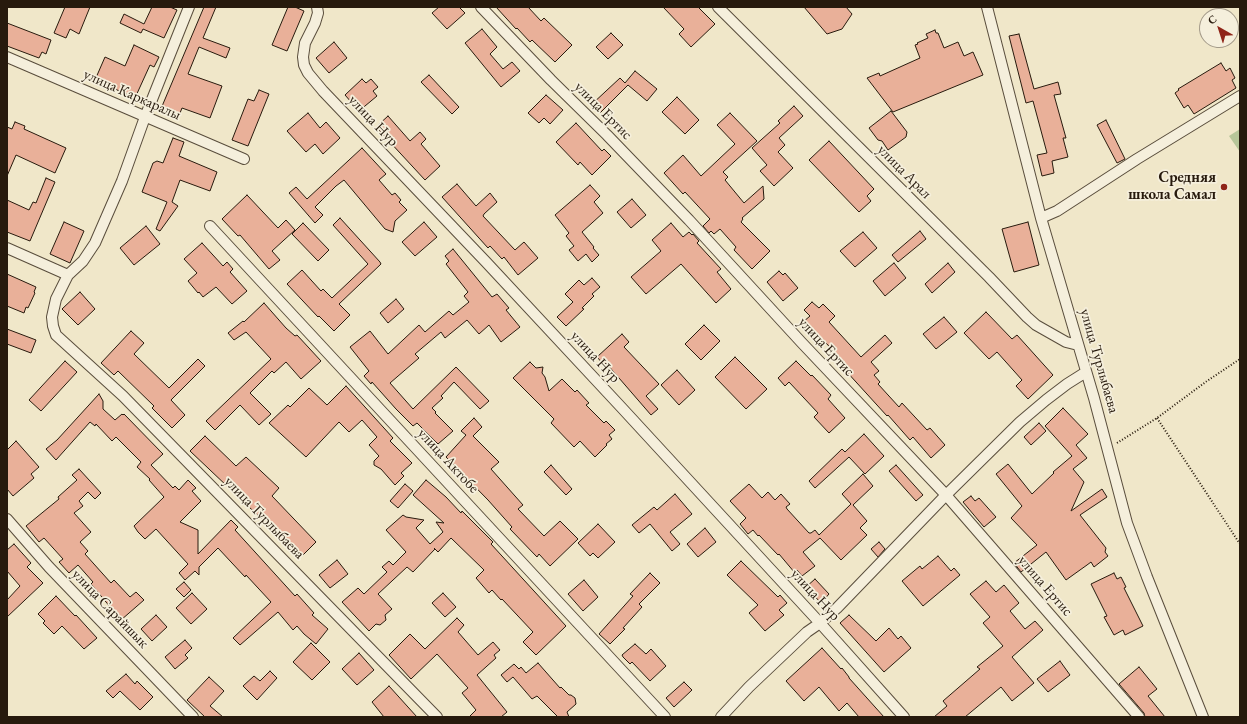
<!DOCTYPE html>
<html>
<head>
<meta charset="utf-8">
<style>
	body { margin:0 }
	#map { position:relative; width:1247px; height:724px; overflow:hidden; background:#f0e7c9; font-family:"EB Garamond",serif }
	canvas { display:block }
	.frame { position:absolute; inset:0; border:8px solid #271a0d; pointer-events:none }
	.north { position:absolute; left:1199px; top:8px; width:40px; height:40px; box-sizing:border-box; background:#f5efdc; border:1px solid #a39a89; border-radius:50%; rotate:321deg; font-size:11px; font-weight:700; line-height:16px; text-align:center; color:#271a0d }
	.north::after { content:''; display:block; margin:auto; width:14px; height:18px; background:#8f2418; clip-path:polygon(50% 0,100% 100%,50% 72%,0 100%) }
</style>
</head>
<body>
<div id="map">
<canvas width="1247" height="724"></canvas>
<div class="frame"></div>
<div class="north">С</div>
</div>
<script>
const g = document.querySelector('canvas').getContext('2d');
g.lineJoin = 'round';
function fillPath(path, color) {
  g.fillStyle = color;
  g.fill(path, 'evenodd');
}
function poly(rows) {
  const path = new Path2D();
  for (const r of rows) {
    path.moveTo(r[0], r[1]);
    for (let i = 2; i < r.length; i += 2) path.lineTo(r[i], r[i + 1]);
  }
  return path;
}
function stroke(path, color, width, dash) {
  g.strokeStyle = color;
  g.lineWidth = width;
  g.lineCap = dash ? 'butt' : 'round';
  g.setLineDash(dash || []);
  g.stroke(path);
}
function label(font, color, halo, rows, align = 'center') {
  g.font = font + ' "EB Garamond",serif';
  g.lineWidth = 3.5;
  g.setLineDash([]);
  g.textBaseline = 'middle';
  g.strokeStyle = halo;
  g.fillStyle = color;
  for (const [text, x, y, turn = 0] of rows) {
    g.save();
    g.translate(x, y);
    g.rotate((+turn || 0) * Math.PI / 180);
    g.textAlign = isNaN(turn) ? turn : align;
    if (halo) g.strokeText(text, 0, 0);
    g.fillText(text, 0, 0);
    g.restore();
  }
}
fillPath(poly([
	[1240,129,1240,152,1229,136]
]), '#b7c699');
const building = poly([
	[65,7,90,7,79,34,70,29,66,38,54,33,65,7],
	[152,7,170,7,177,10,164,38,143,29,141,33,120,23,124,14,144,24,152,7],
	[204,7,216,7,203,38,230,48,226,58,199,47,188,74,222,86,210,118,182,108,178,118,160,111,204,7],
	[288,7,295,7,304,11,287,51,272,45,288,7],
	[439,7,459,7,465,13,447,29,432,13,439,7],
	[496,7,528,7,541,21,544,18,572,45,555,62,532,40,530,42,517,28,516,29,496,7],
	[663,7,698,7,715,24,691,47,679,34,684,29,663,7],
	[804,7,846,7,852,14,842,29,827,34,804,7],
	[7,23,51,40,46,54,42,52,39,58,7,46,7,23],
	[482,29,497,47,490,54,503,69,512,62,520,71,501,87,465,43,482,29],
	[935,30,936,33,938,33,944,48,958,42,964,56,973,52,983,75,893,112,867,78,879,73,880,76,920,58,915,45,918,44,917,43,928,38,926,34,935,30],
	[611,33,623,45,608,59,596,47,611,33],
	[1019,34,1034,89,1058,82,1061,94,1054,95,1066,138,1063,138,1068,157,1052,161,1054,173,1042,176,1037,155,1047,153,1033,101,1026,103,1009,36,1019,34],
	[334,42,347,58,329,73,316,58,334,42],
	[134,45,159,57,154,67,150,65,135,98,106,85,104,88,95,84,95,80,105,57,125,66,134,45],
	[1221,63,1226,71,1230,68,1235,78,1232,80,1236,88,1194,114,1188,105,1184,108,1175,93,1179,90,1178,89,1221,63],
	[635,71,657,89,647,101,628,85,600,113,591,105,620,78,625,83,635,71],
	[429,75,459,107,452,114,421,82,429,75],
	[362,79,366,83,371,79,378,87,373,91,377,96,359,111,345,95,362,79],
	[259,90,269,94,248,146,232,140,248,99,254,101,259,90],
	[546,95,563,110,550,124,544,118,539,123,528,113,546,95],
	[677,97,699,120,685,134,662,112,677,97],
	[794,106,803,116,779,138,785,145,778,152,793,168,774,186,760,171,767,165,752,148,780,123,778,121,794,106],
	[891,111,907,132,906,137,888,150,882,141,878,140,869,128,891,111],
	[308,113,320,128,326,122,340,138,323,154,315,144,306,152,287,131,308,113],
	[730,113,757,141,723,172,728,177,725,180,744,203,763,186,764,199,742,218,743,219,741,222,770,251,752,269,734,250,736,247,720,229,714,234,711,231,709,233,703,226,710,219,685,192,683,194,664,173,683,155,701,176,735,144,717,125,730,113],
	[388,116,410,141,420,132,426,139,421,144,440,166,425,180,376,127,388,116],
	[1106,120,1125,159,1117,163,1097,125,1106,120],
	[15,122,25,126,24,129,66,148,55,173,16,155,7,176,7,127,12,129,15,122],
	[576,123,602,151,604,149,611,156,592,175,580,162,578,165,556,142,576,123],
	[173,138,184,142,179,156,217,172,210,191,180,180,172,202,178,206,160,231,156,229,167,202,142,192,153,163,157,161,163,163,173,138],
	[829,141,874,189,867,196,871,201,859,212,809,160,829,141],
	[362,148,386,174,379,180,392,195,395,193,401,200,399,202,407,210,395,221,393,232,385,229,344,180,336,186,315,207,323,215,315,223,289,193,296,187,307,199,362,148],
	[46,178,55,182,30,241,7,232,7,200,29,210,33,202,36,203,46,178],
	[457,184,476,206,490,193,497,202,484,214,483,216,515,250,524,242,538,258,518,275,504,257,502,259,490,246,488,248,442,197,457,184],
	[590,185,600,196,594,202,603,213,582,232,594,247,593,248,599,255,592,262,586,254,578,261,569,250,574,246,566,236,569,233,555,215,590,185],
	[247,195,278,228,286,220,295,230,272,251,280,260,269,269,240,235,238,236,222,219,247,195],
	[632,199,646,215,631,228,617,212,632,199],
	[340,218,380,262,381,264,339,304,350,315,334,331,319,316,318,317,287,284,302,270,321,291,323,289,332,298,368,264,333,225,340,218],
	[64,222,84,231,70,263,50,254,64,222],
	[424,222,437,237,415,256,402,242,424,222],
	[1028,222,1039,265,1014,272,1002,229,1028,222],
	[303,223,329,250,318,261,292,234,303,223],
	[671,223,683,237,689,232,692,235,693,234,699,241,697,243,721,269,717,272,731,289,716,303,681,264,646,294,631,277,661,251,652,240,671,223],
	[146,226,160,244,134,265,120,248,146,226],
	[920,231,926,239,898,262,892,255,920,231],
	[863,232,877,248,855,267,840,251,863,232],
	[202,243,223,266,227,262,233,269,230,272,247,291,232,304,216,287,203,297,199,292,198,293,188,281,197,273,184,259,202,243],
	[453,249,492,297,497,294,509,308,506,310,520,327,501,342,489,325,479,334,467,320,445,338,441,332,415,354,419,358,390,383,413,409,456,367,489,401,480,409,454,382,441,396,443,398,432,408,436,412,435,413,453,431,438,444,417,423,413,426,396,409,372,382,371,384,364,376,369,371,350,347,370,331,388,354,419,325,425,332,449,311,453,315,469,302,464,296,468,292,446,264,449,261,445,256,453,249],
	[894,263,906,278,885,296,873,281,894,263],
	[948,263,955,272,932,293,925,284,948,263],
	[779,271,783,275,785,273,798,288,783,301,767,282,779,271],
	[7,274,36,287,34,292,35,293,28,308,26,307,24,313,7,306,7,274],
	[592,278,600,287,592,294,594,296,582,308,584,309,566,326,557,317,573,302,565,294,579,280,584,285,592,278],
	[80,292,95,309,78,325,62,309,80,292],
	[396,299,404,309,388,323,380,313,396,299],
	[812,302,819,308,823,304,835,316,829,322,861,357,885,335,892,343,871,362,879,371,874,375,880,382,878,384,899,407,902,403,927,430,930,428,945,445,931,458,913,437,910,440,888,415,887,416,846,371,849,368,826,343,822,347,815,339,817,337,803,322,810,316,804,310,812,302],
	[264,303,286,328,295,336,297,335,321,361,301,379,286,362,274,373,272,371,250,393,271,414,259,425,240,405,215,430,206,421,271,359,246,332,234,340,228,333,243,321,244,322,264,303],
	[986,312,1012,339,1017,335,1053,375,1028,399,1016,386,1022,380,997,352,989,359,964,333,986,312],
	[944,317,957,332,936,349,923,334,944,317],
	[704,325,720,341,701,360,685,344,704,325],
	[7,329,36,340,31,353,7,344,7,329],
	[131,331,144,343,134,354,169,388,198,359,205,366,171,400,185,415,172,428,152,408,154,406,118,371,114,375,101,363,131,331],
	[622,334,629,342,624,347,659,384,646,396,658,409,651,415,606,363,604,365,597,357,622,334],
	[735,357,767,389,746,409,715,377,735,357],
	[65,361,77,372,41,411,29,400,65,361],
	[796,361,811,376,812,375,831,395,828,399,845,418,829,433,814,417,818,413,789,382,785,386,778,378,796,361],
	[530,362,536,368,543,367,542,373,545,377,549,391,562,379,575,392,577,390,589,403,586,405,604,423,606,421,615,430,609,435,612,439,606,444,607,445,595,457,580,441,574,447,551,423,554,419,513,378,530,362],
	[677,370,695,390,679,405,661,385,677,370],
	[346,386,393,438,390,441,412,463,401,473,404,476,395,485,381,469,374,465,374,461,379,456,369,445,377,437,362,420,349,432,339,422,306,457,269,423,288,405,290,407,309,388,327,405,346,386],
	[99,394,103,401,103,409,115,420,122,414,123,415,124,414,163,454,151,465,173,488,175,486,179,490,188,480,196,488,192,491,201,501,180,522,198,530,198,554,231,520,238,527,235,530,295,596,297,594,314,613,312,615,328,629,316,644,304,634,297,626,293,630,278,612,240,645,233,638,271,602,246,575,245,577,218,548,199,567,199,575,195,571,185,580,179,573,188,564,156,529,145,539,138,532,134,526,164,497,149,480,150,479,137,467,141,462,116,437,112,441,96,424,95,426,90,422,56,460,46,449,57,440,99,394],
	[1063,408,1088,434,1076,445,1087,458,1073,469,1084,482,1071,511,1102,489,1107,497,1080,515,1106,548,1105,552,1108,556,1094,567,1091,562,1087,565,1066,580,1046,552,1021,572,1014,563,1037,545,1011,518,1022,506,996,474,1008,464,1032,494,1054,473,1053,472,1072,456,1045,426,1063,408],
	[474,418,482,427,473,436,499,462,491,469,523,505,518,509,544,536,560,521,578,539,550,566,539,554,537,557,510,529,512,527,488,500,446,457,466,435,461,431,474,418],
	[1039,423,1046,431,1031,445,1024,437,1039,423],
	[864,434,884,456,865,474,849,457,815,488,809,481,842,449,845,452,864,434],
	[205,436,236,466,246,457,279,488,272,496,316,542,301,557,286,542,282,542,266,525,267,524,190,451,205,436],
	[16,441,39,467,31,474,34,478,13,496,7,489,7,450,16,441],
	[551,465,572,489,566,495,544,472,551,465],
	[896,465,923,495,916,501,889,471,896,465],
	[79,469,101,493,95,499,88,492,79,501,83,506,74,513,91,532,80,542,88,551,85,554,111,583,114,580,130,597,136,592,144,600,121,620,91,584,93,582,78,565,69,573,59,562,63,559,44,538,39,542,26,526,59,499,58,497,77,480,72,475,79,469],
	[863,474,873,486,853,505,867,521,860,528,867,535,841,560,820,538,803,552,815,566,802,576,797,570,795,573,779,554,778,555,759,535,758,536,753,530,748,534,740,524,746,518,730,501,749,484,762,498,768,492,775,500,781,494,790,504,786,507,787,509,809,533,811,533,815,530,819,535,851,504,842,494,863,474],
	[426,480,446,497,461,513,462,511,493,542,491,544,566,626,536,655,523,642,533,632,502,599,501,600,492,590,489,593,476,578,484,570,451,538,438,552,434,548,435,549,413,572,407,567,378,594,392,609,385,615,386,620,380,625,376,624,369,631,342,602,358,588,364,594,387,572,382,567,389,561,393,565,406,552,386,530,403,515,406,517,424,520,416,528,430,544,443,532,436,522,444,523,413,495,426,480],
	[405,484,413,491,398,508,390,501,405,484],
	[675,494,692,514,670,532,680,544,672,551,650,524,639,533,632,525,654,507,657,510,675,494],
	[971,496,975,501,979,498,996,517,984,527,963,502,971,496],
	[598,524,615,542,598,558,593,553,590,556,578,543,598,524],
	[705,528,716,542,698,557,687,544,705,528],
	[879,542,885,549,878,557,871,549,879,542],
	[14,544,31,563,27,567,43,583,7,617,7,600,20,586,7,571,7,550,14,544],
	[938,556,951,571,954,568,960,575,923,606,902,581,920,566,922,569,938,556],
	[337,560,348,574,330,588,319,575,337,560],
	[741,561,778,597,780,595,787,603,779,610,784,615,765,631,749,613,758,605,727,575,741,561],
	[650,573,660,583,639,604,642,607,623,628,625,629,610,644,599,634,633,596,630,594,650,573],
	[1114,573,1117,579,1121,577,1126,587,1124,588,1143,626,1125,635,1123,630,1114,635,1104,617,1107,616,1091,584,1114,573],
	[815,579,829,594,821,603,806,587,815,579],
	[584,580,598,597,583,611,568,594,584,580],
	[986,581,996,592,1004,585,1019,603,1010,611,1025,629,1035,621,1043,630,1012,657,1034,683,1012,701,1001,687,965,717,934,717,947,706,943,701,980,669,977,667,1003,646,983,623,990,617,970,594,986,581],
	[184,582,191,590,184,597,176,589,184,582],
	[192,593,207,609,191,624,176,608,192,593],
	[443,593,456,607,445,617,432,603,443,593],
	[56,596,75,616,76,615,97,638,84,649,62,626,54,634,43,623,45,621,38,614,56,596],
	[156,615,167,627,152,641,141,629,156,615],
	[849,615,876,641,889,628,898,639,901,636,911,648,884,672,840,623,849,615],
	[457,618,464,625,458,632,478,655,493,642,500,650,494,655,496,658,477,675,507,712,501,717,469,717,476,710,462,693,468,688,437,654,411,679,389,655,410,634,425,649,457,618],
	[185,640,192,648,185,655,188,658,175,669,165,657,185,640],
	[311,643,330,662,312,680,293,662,311,643],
	[635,644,646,654,651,649,666,666,650,681,632,662,630,664,623,657,622,655,635,644],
	[822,648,841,669,842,668,849,677,849,678,884,717,859,717,847,703,839,711,819,687,804,701,786,681,822,648],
	[359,653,374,670,357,685,342,669,359,653],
	[1060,661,1070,675,1048,692,1037,679,1060,661],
	[538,663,560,688,561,687,569,695,571,695,575,698,576,704,567,712,569,717,558,717,537,696,532,699,513,677,507,682,501,675,514,664,519,669,521,667,526,673,538,663],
	[1139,667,1157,689,1148,696,1165,717,1145,717,1144,713,1119,684,1139,667],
	[270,671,277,678,257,700,243,686,254,676,260,681,270,671],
	[126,674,135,684,137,681,153,697,140,710,120,691,113,698,106,691,126,674],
	[209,677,224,691,210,706,223,717,205,717,187,700,209,677],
	[684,682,692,690,674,707,666,698,684,682],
	[389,686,417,717,384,717,372,702,389,686]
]);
fillPath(building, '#e9b099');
stroke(building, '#271a0d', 1);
const street = poly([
	[189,7,145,117,122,181,95,243,83,261,68,275,56,299,52,317,53,326,56,335,123,396,437,717],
	[317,7,318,13,315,23,305,43,303,57,304,65,308,73,323,91,486,262,621,407,820,623,904,717],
	[481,7,551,80,607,135,689,220,802,343,946,495,1139,717],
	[718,7,989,277,1027,317,1036,325,1066,342,1078,345],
	[987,7,1041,218,1094,398,1127,523,1147,577,1203,717],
	[7,57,244,159],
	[1041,218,1057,211,1137,159,1240,96],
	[210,226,665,717],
	[7,248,68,275],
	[7,519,49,567,193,717],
	[721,717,749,687,807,632,820,623,837,608,946,495,1020,422,1046,400,1067,384,1086,372]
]);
stroke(street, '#594d3c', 12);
stroke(poly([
	[1157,418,1240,544],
	[1117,443,1157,418,1207,381,1240,359]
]), '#271a0d', 2, [1, 2]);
stroke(street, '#f5efdc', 10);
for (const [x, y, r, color] of [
	[1224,187,4,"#8f2418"]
]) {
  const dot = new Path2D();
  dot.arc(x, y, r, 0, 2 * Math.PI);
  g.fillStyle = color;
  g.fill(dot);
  stroke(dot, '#f5efdc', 1.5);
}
label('15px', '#271a0d', '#f5efdc', [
	["улица Каркаралы",132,95,24],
	["улица Ертис",603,111,45],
	["улица Нур",373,121,46],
	["улица Арал",904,172,45],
	["улица Ертис",826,347,47],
	["улица Нур",595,357,47],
	["улица Турлыбаева",1099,361,74],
	["улица Актобе",448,461,47],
	["улица Турлыбаева",264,518,46],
	["улица Ертис",1045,586,49],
	["улица Нур",815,595,47],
	["улица Сарайшык",110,609,46]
]);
label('bold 15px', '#271a0d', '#f5efdc', [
	["Средняя",1216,178],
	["школа Самал",1216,195]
], 'right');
</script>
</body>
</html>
